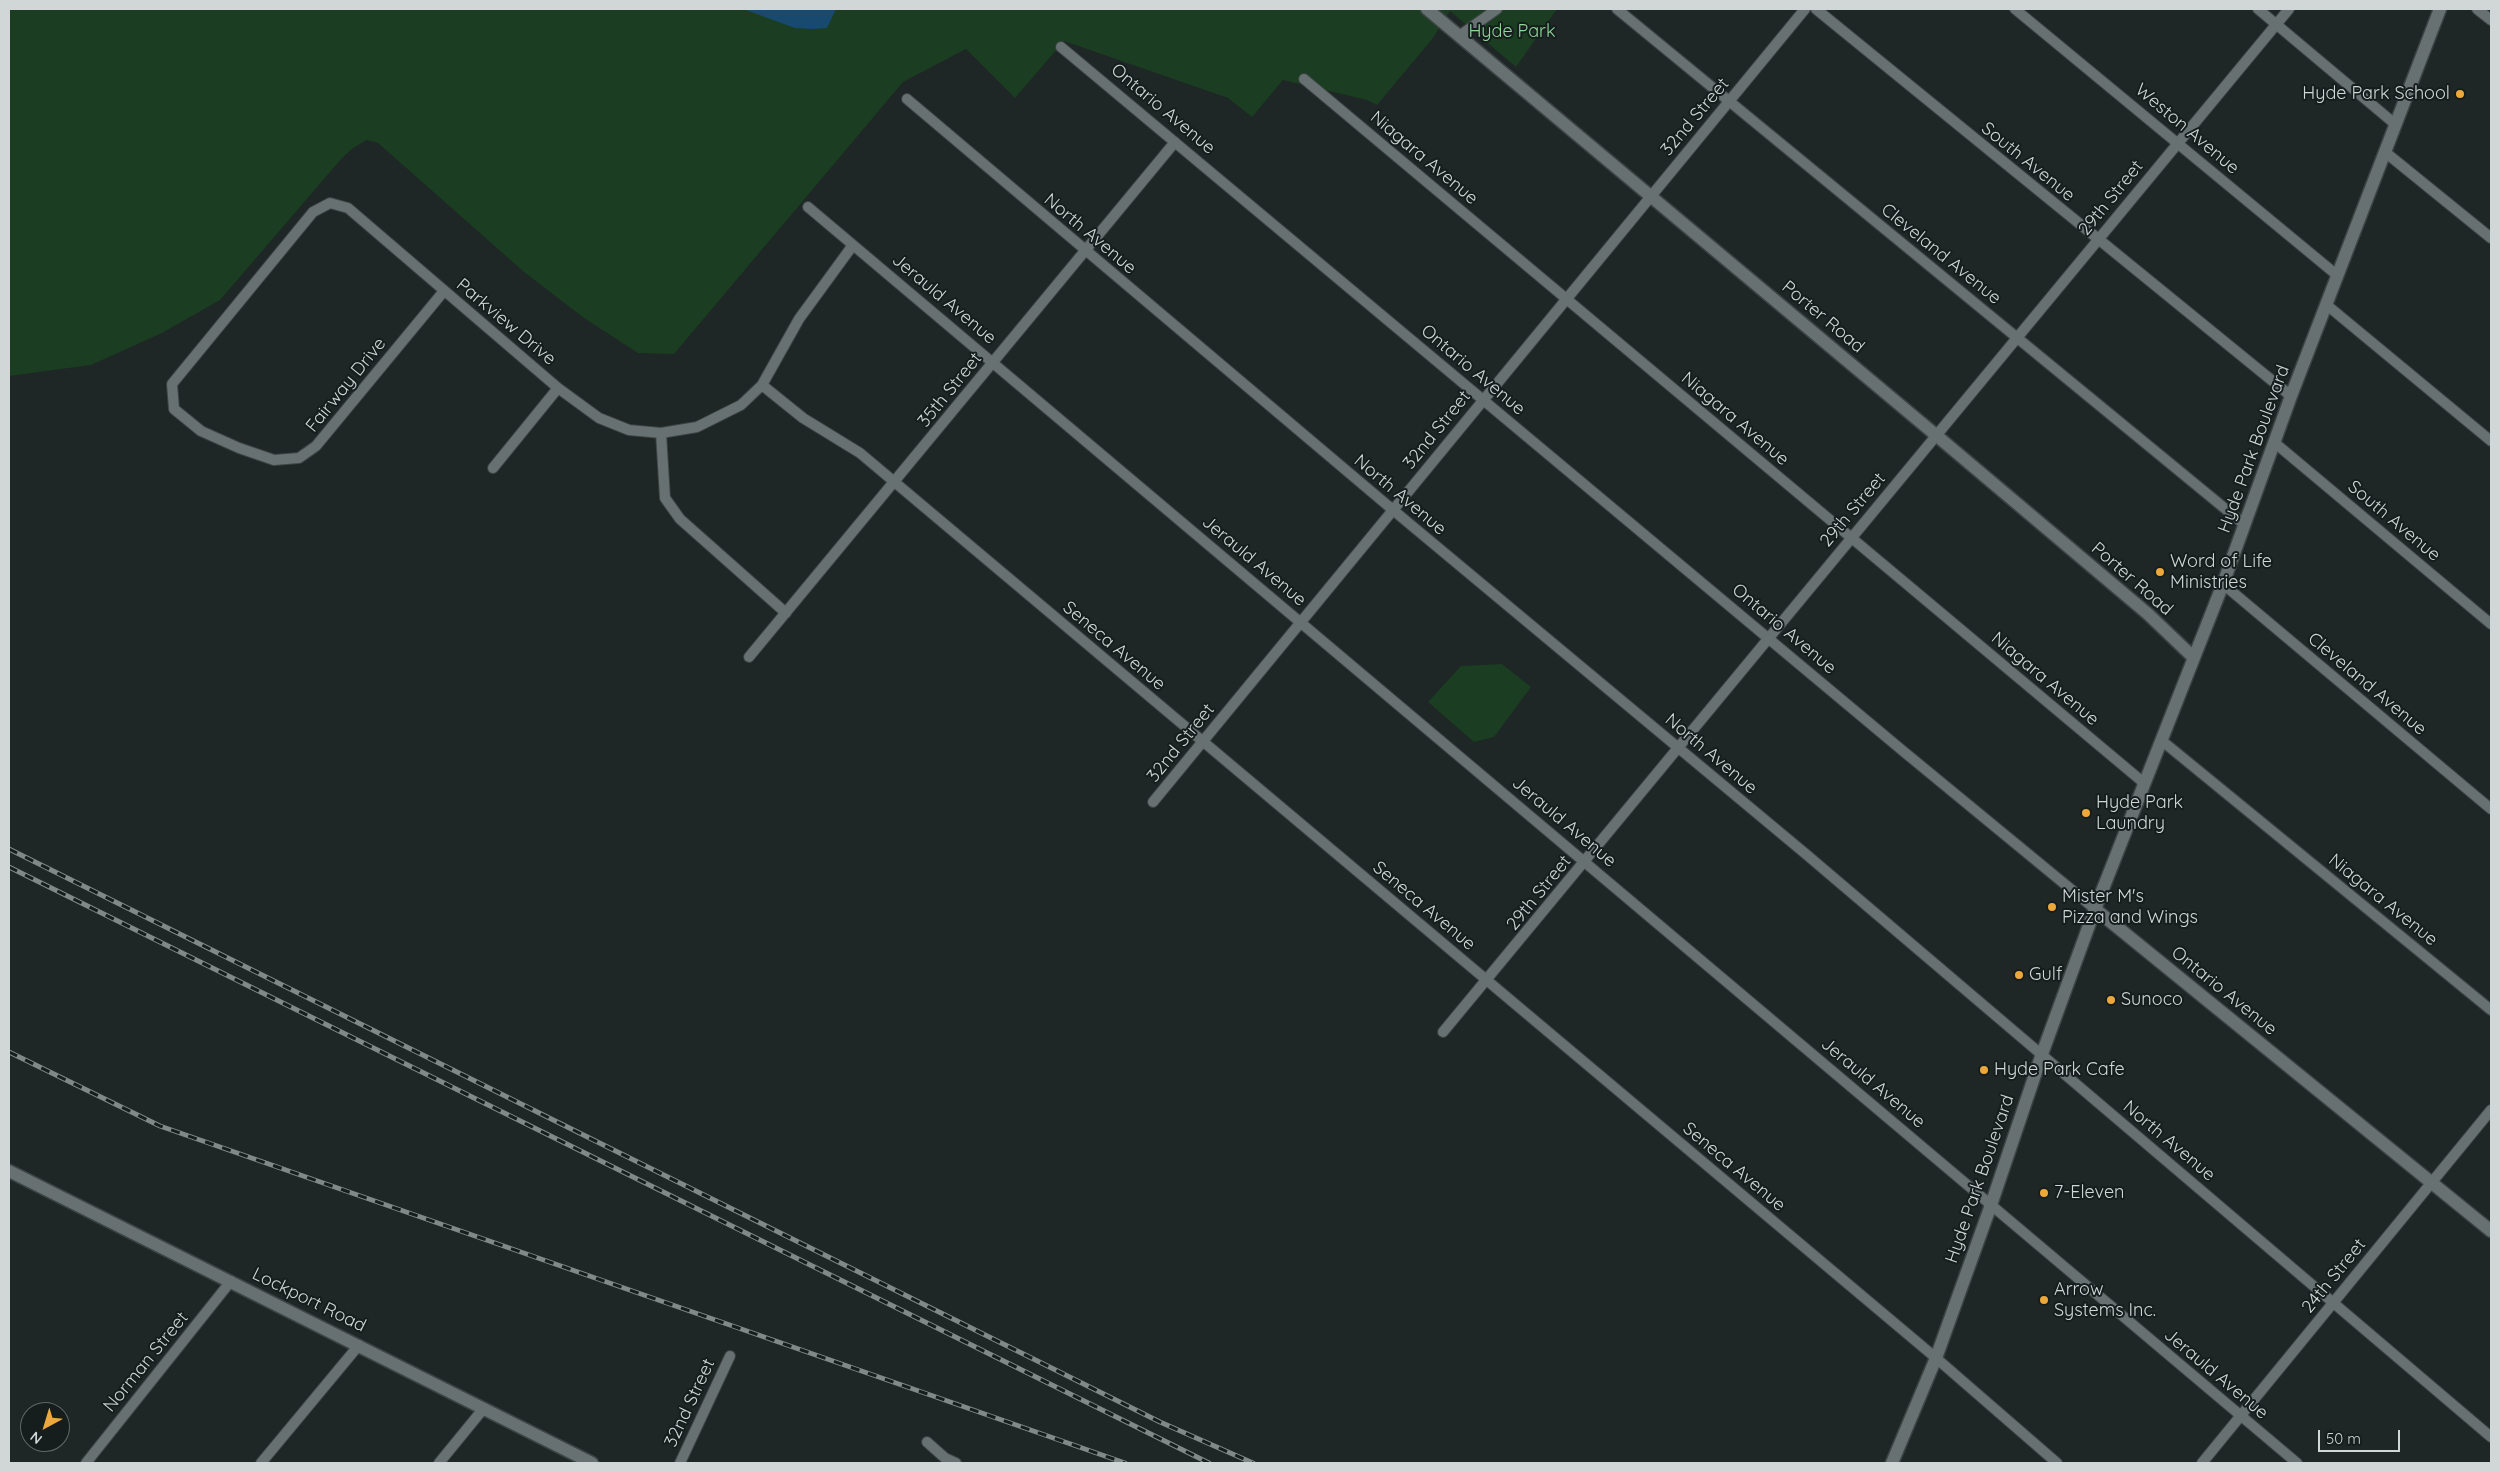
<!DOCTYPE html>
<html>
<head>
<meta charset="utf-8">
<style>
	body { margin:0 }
	#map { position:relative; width:2500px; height:1472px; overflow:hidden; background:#1e2626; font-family:Quicksand,sans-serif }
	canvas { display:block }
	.frame { position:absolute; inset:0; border:10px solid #d1d6d6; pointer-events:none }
	.north { position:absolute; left:20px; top:1402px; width:50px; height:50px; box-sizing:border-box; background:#151d1d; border:1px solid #606767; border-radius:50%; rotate:219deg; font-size:14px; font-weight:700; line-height:20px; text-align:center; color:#d1d6d6 }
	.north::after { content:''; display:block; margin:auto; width:18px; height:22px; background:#eda83b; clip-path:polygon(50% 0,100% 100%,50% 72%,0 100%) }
	.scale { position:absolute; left:2318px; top:1430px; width:82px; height:22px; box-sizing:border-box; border:2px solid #d1d6d6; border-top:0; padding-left:6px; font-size:15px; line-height:18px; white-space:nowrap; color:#d1d6d6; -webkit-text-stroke:4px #151d1d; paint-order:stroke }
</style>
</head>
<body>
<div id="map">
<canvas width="2500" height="1472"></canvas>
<div class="frame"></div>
<div class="north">N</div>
<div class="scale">50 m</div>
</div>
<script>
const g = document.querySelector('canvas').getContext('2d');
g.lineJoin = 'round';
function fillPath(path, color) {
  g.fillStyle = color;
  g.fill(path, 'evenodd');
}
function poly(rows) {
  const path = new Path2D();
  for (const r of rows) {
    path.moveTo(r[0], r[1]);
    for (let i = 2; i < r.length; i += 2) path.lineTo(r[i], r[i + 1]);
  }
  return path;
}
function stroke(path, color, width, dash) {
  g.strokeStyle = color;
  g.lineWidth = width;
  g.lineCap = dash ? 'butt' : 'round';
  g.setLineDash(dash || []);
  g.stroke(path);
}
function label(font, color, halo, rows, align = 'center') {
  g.font = font + ' Quicksand,sans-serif';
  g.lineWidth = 4;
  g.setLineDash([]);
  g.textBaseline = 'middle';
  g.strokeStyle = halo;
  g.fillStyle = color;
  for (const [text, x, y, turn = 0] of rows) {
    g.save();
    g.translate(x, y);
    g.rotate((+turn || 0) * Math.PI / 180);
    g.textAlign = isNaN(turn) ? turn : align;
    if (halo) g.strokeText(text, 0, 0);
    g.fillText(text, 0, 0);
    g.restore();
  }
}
fillPath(poly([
	[9,9,1557,9,1516,67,1450,11,1433,38,1377,105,1367,100,1283,80,1252,117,1228,98,1064,41,1015,98,966,49,903,82,674,354,638,353,584,318,524,272,378,143,367,140,353,148,342,158,220,300,162,333,91,365,9,376],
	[1502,664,1531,687,1494,737,1474,742,1428,702,1461,666]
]), '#1b3d21');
fillPath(poly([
	[743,9,807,10,836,9,827,28,813,29,795,28]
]), '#184a70');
const street = poly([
	[1617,9,2245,525],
	[1816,9,2291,396],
	[2015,9,2338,276],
	[2258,9,2395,124],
	[2477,9,2491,20],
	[1459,36,1497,9],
	[1061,47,1903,751,2095,909],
	[1304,79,2144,783],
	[907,99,1393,510,1807,855,2491,1437],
	[2385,152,2491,238],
	[808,207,2297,1463],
	[444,291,316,446,299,458,274,460,239,448,201,431,174,409,172,384,313,212,330,203,348,208,558,388,599,418,629,430,661,433,697,427,741,405,762,385,799,319,853,245],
	[2328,306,2491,441],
	[762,385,803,418,860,453,1936,1358,2057,1463],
	[661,433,665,498,680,519,786,613],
	[2275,443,2491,624],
	[493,468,558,388],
	[2223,584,2491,809],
	[749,657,1175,142],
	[2161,740,2491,1010],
	[1153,802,1805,9],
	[1443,1032,2289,9],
	[927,1442,945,1458,956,1463],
	[86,1463,231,1281],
	[261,1463,359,1345],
	[439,1463,484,1408],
	[680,1463,730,1356],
	[2202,1463,2491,1110]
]);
const secondary = poly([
	[1427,9,1937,436,2148,614,2193,657],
	[2095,909,2491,1231],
	[9,1171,592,1463],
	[1892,1463,1936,1358,1991,1205,2042,1054,2095,909,2223,584,2291,396,2440,9]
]);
stroke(street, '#3c4343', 12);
stroke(secondary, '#3c4343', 15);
stroke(street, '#677171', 10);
stroke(secondary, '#677171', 12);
const rail = poly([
	[9,849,1160,1422,1253,1463],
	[9,867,1209,1463],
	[9,1052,160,1126,1125,1463]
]);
stroke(rail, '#818888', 5);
stroke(rail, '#151d1d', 3, [9]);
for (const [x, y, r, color] of [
	[2460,94,5,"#eda83b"],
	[2160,572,5,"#eda83b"],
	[2086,813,5,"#eda83b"],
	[2052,907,5,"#eda83b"],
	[2019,975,5,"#eda83b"],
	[2111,1000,5,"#eda83b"],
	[1984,1070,5,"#eda83b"],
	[2044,1193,5,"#eda83b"],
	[2044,1300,5,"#eda83b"]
]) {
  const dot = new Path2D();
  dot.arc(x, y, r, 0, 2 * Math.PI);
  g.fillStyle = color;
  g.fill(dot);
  stroke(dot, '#151d1d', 2);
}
label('18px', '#90d799', '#151d1d', [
	["Hyde Park",1512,32]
]);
label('18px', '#d1d6d6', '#151d1d', [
	["Hyde Park School",2450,94,"right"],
	["Word of Life",2170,562],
	["Ministries",2170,583],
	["Hyde Park",2096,803],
	["Laundry",2096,824],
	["Mister M's",2062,897],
	["Pizza and Wings",2062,918],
	["Gulf",2029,975],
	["Sunoco",2121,1000],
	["Hyde Park Cafe",1994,1070],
	["7-Eleven",2054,1193],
	["Arrow",2054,1290],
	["Systems Inc.",2054,1311]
], 'left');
label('18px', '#d1d6d6', '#151d1d', [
	["Ontario Avenue",1163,109,40],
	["32nd Street",1695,117,-50],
	["Weston Avenue",2187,129,40],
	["Niagara Avenue",1424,158,40],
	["South Avenue",2028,162,39],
	["29th Street",2111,198,-51],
	["North Avenue",1090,234,40],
	["Cleveland Avenue",1941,254,39],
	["Jerauld Avenue",944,299,40],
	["Porter Road",1823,317,40],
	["Parkview Drive",506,322,40],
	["Ontario Avenue",1473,370,40],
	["Fairway Drive",346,385,-51],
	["35th Street",950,390,-51],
	["Niagara Avenue",1735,419,40],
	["32nd Street",1437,430,-51],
	["Hyde Park Boulevard",2254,449,-70],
	["North Avenue",1400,495,40],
	["29th Street",1853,510,-50],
	["South Avenue",2394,521,40],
	["Jerauld Avenue",1254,561,40],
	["Porter Road",2132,579,41],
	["Ontario Avenue",1784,629,40],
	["Seneca Avenue",1114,646,40],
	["Niagara Avenue",2045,679,40],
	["Cleveland Avenue",2367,684,40],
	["32nd Street",1181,743,-51],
	["North Avenue",1711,754,40],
	["Jerauld Avenue",1564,822,40],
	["29th Street",1539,893,-51],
	["Niagara Avenue",2383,900,39],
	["Seneca Avenue",1424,906,40],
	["Ontario Avenue",2224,991,39],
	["Jerauld Avenue",1873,1083,40],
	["North Avenue",2169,1141,40],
	["Seneca Avenue",1734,1167,40],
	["Hyde Park Boulevard",1980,1179,-71],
	["24th Street",2334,1276,-51],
	["Lockport Road",309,1300,26],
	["Norman Street",146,1362,-51],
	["Jerauld Avenue",2216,1374,40],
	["32nd Street",690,1403,-65]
]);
</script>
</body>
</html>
